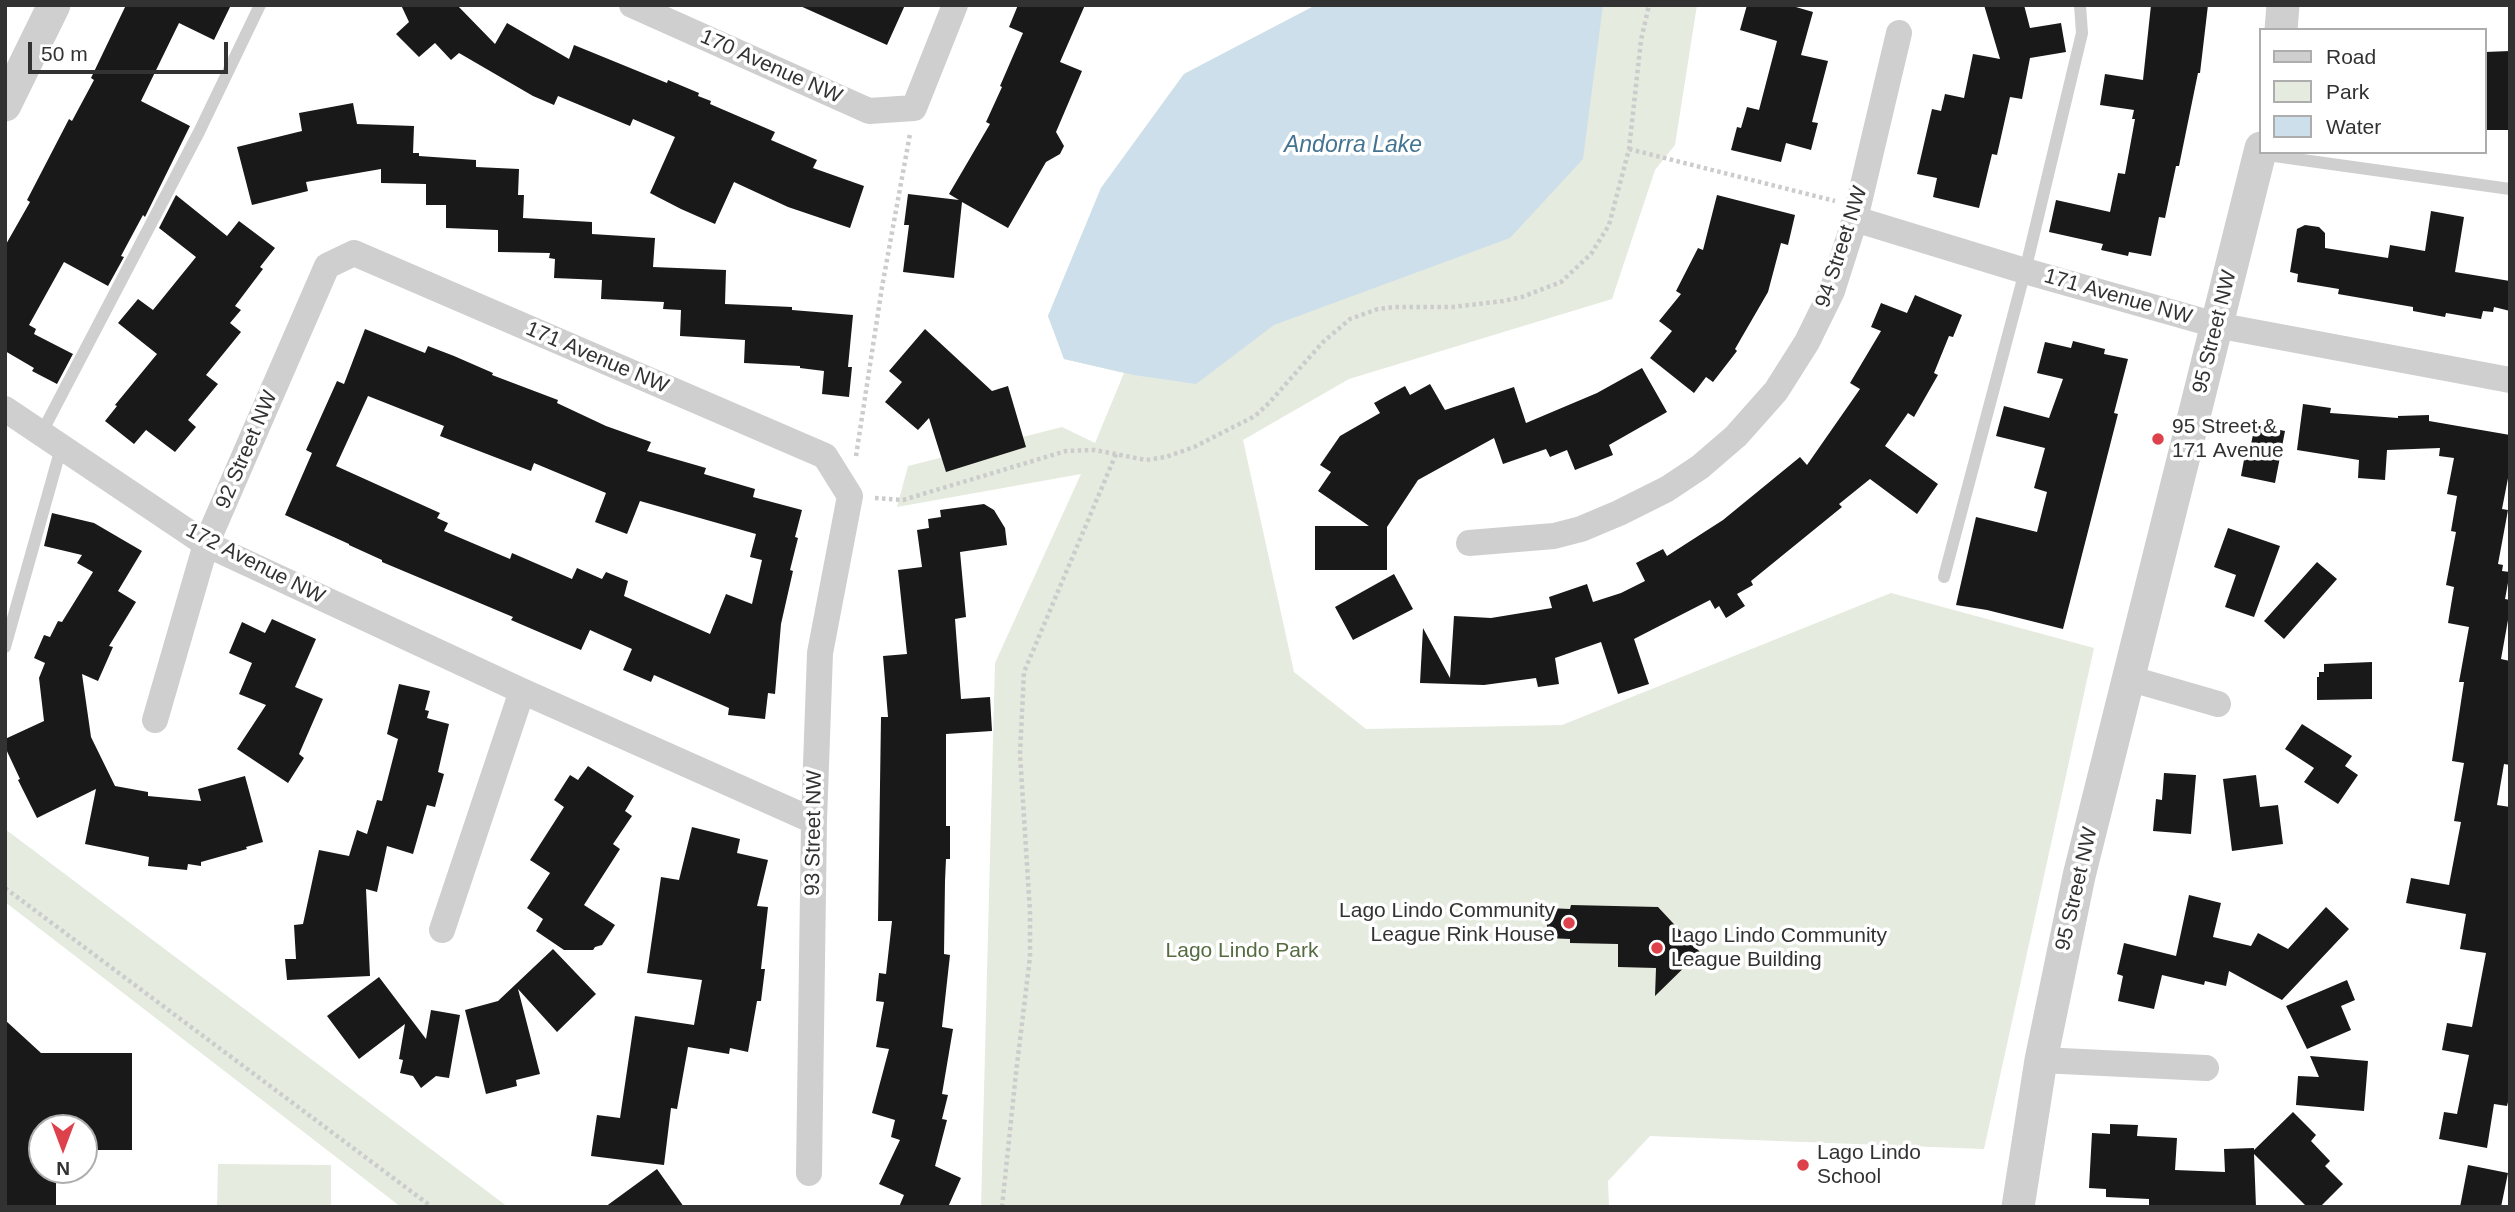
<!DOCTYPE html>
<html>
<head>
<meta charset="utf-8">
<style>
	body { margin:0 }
	#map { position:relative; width:2515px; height:1212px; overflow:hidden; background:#fff; font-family:Helvetica,sans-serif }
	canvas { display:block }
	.frame { position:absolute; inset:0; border:7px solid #323232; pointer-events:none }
	.legend { position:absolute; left:2259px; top:28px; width:228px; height:126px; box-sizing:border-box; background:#fff; border:2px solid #adadad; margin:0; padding:9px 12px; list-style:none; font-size:21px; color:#323232 }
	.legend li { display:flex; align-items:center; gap:14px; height:35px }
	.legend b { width:35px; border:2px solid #adadad }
	.north { position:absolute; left:28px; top:1114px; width:70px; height:70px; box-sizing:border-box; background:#fff; border:2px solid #adadad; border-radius:50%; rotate:180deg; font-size:19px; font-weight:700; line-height:28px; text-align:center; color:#323232 }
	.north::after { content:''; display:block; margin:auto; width:24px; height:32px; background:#dc414c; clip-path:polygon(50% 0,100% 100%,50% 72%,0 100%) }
	.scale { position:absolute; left:28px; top:42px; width:200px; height:32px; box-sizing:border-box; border:4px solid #323232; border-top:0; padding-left:9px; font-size:21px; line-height:24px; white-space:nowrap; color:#323232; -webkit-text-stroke:5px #fff; paint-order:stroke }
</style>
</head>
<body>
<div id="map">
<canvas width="2515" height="1212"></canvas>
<div class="frame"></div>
<ul class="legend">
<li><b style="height:9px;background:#cfcfcf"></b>Road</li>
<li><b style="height:19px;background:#e5ebdf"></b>Park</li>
<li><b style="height:19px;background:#cddfea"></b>Water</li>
</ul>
<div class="north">N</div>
<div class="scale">50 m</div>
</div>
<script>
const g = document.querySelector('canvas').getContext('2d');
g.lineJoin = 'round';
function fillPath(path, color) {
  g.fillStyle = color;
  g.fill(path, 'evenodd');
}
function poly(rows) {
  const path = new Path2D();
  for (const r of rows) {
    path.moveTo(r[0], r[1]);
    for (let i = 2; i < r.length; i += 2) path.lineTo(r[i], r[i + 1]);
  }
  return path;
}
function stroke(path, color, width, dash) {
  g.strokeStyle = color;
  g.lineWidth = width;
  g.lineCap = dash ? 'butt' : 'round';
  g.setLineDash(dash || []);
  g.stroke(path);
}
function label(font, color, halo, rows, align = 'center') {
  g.font = font + ' Helvetica,sans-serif';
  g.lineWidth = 7;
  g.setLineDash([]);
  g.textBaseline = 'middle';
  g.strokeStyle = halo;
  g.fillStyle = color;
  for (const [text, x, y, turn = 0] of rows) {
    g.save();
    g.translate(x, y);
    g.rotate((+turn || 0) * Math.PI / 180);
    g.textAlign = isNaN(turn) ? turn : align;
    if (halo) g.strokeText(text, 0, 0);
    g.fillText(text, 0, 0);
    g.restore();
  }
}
fillPath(poly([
	[1316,5,1697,5,1675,145,1655,170,1612,299,1349,379,1243,440,1294,672,1366,729,1562,725,1891,593,2094,648,1984,1149,1650,1136,1608,1181,1609,1207,981,1207,995,663,1081,474,897,507,908,466,1062,427,1095,443,1124,373,1064,359,1048,316,1101,188,1184,74],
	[5,829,508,1207,401,1207,5,902],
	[218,1164,331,1165,331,1207,217,1207]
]), '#e5ebdf');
fillPath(poly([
	[1316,5,1603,5,1583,159,1510,238,1274,325,1196,384,1134,375,1064,359,1048,316,1101,188,1184,74]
]), '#cddfea');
fillPath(poly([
	[126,5,231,5,214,40,179,23,141,101,190,126,145,217,143,215,121,256,124,257,108,286,64,262,29,325,36,329,34,334,73,354,57,384,32,371,34,368,5,351,5,246,30,202,27,200,69,119,72,121,94,80,91,78],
	[401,5,457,5,495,44,507,23,569,59,574,45,667,83,668,80,699,93,698,96,711,101,710,104,775,132,771,140,817,160,813,168,864,186,850,228,788,207,734,182,715,224,681,209,650,193,675,137,633,119,630,126,558,96,554,105,533,96,459,53,451,60,435,43,419,57,396,34,409,22],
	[798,5,905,5,887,45],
	[1018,5,1085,5,1060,62,1082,71,1056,132,1064,146,1060,154,1046,162,1008,228,962,202,954,278,903,272,909,225,904,225,908,194,959,200,949,194,990,124,986,122,1002,87,1000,86,1023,33,1009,27],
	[1747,5,1789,5,1813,12,1801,55,1828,61,1812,122,1818,123,1811,150,1786,143,1781,162,1731,150,1737,127,1741,128,1747,107,1759,110,1777,41,1740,30],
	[1984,5,2024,5,2030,28,2061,23,2066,52,2030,58,2022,99,2010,97,1997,155,1992,154,1979,208,1933,197,1937,178,1917,174,1932,109,1941,111,1945,94,1964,98,1973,54,2000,59],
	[2151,5,2208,5,2200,73,2198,73,2179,166,2176,166,2165,218,2159,217,2151,256,2129,252,2128,256,2101,250,2103,244,2049,232,2056,200,2110,212,2118,173,2125,174,2135,119,2132,119,2134,110,2100,105,2105,74,2143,80],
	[2510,51,2510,130,2485,130,2485,52],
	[353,103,357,124,414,126,413,153,419,153,419,156,476,160,476,167,519,169,518,195,524,195,523,218,592,222,592,234,655,238,653,267,726,270,725,304,792,307,792,310,853,315,848,367,852,367,849,397,822,394,824,371,800,368,800,366,744,363,745,340,680,336,681,310,663,309,664,302,601,299,602,280,554,278,555,259,549,258,550,253,498,252,498,230,446,228,446,205,426,205,426,184,381,183,381,169,306,182,308,191,252,205,237,147,302,131,299,113],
	[176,195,227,236,239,221,275,248,260,267,263,269,235,306,241,310,230,323,241,332,206,375,218,384,188,420,196,427,175,452,146,430,134,444,105,421,117,406,115,405,157,354,118,323,138,299,153,310,196,257,159,228],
	[1717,195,1795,215,1788,245,1781,243,1768,292,1735,349,1737,351,1713,382,1706,377,1694,393,1650,358,1672,331,1659,321,1681,294,1676,291,1698,248,1703,250],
	[2431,211,2464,217,2455,272,2510,281,2510,311,2494,307,2493,312,2483,311,2481,319,2446,313,2445,317,2413,311,2413,307,2338,294,2339,289,2297,282,2298,274,2290,272,2297,229,2305,225,2319,227,2325,233,2325,248,2388,258,2390,245,2425,251],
	[1915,295,1962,315,1953,337,1949,336,1934,373,1938,375,1914,417,1908,413,1885,446,1938,484,1917,514,1870,479,1839,504,1842,507,1751,581,1753,585,1737,594,1745,606,1726,618,1719,606,1715,609,1710,600,1634,639,1649,684,1618,694,1601,642,1555,658,1559,684,1538,687,1536,678,1484,685,1420,683,1423,628,1450,678,1454,616,1491,618,1552,608,1549,597,1587,584,1593,602,1621,593,1645,581,1636,563,1663,549,1667,556,1723,520,1800,457,1807,465,1860,389,1850,383,1881,331,1871,327,1881,303,1907,313],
	[365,329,425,353,428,346,454,356,493,373,492,375,558,400,557,403,606,426,651,442,647,451,706,468,704,474,755,489,753,497,802,510,795,537,798,538,790,570,793,571,781,624,775,694,768,693,765,719,728,715,729,708,654,675,651,682,623,670,632,649,590,630,581,650,511,620,513,617,382,562,382,560,349,545,349,544,285,515,312,453,306,450,337,381,344,384],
	[368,396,444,426,440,436,531,471,534,463,606,493,595,522,627,534,640,501,756,534,750,557,762,560,752,604,726,594,710,634,624,596,628,581,606,572,602,579,577,568,572,579,512,553,510,559,444,531,448,523,437,518,440,513,336,466],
	[925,329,992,391,1008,386,1026,447,946,472,929,418,918,430,885,402,902,382,889,371],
	[2073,341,2105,349,2104,354,2128,359,2114,413,2118,414,2063,629,1987,610,1956,605,1976,517,2037,532,2047,492,2034,488,2045,448,1996,436,2004,406,2049,418,2063,379,2037,373,2045,342,2071,348],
	[1642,368,1667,412,1609,445,1613,455,1575,470,1567,450,1550,457,1546,449,1503,464,1494,438,1418,480,1387,527,1387,570,1315,570,1315,526,1369,526,1318,491,1331,472,1320,465,1340,436,1380,413,1374,403,1405,386,1410,395,1430,384,1445,410,1514,387,1526,423,1597,393],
	[2303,404,2331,408,2330,413,2398,418,2398,416,2429,415,2429,421,2510,435,2510,468,2502,509,2508,510,2498,564,2503,565,2502,571,2510,572,2505,599,2510,600,2510,609,2501,659,2510,661,2510,765,2504,764,2497,805,2510,807,2510,1094,2507,1106,2494,1104,2487,1148,2439,1139,2444,1112,2457,1114,2469,1055,2442,1050,2447,1023,2472,1027,2486,953,2460,949,2466,914,2406,903,2411,878,2449,885,2461,822,2454,821,2464,763,2452,761,2464,682,2459,682,2469,627,2448,623,2454,587,2446,585,2456,532,2451,531,2457,496,2447,494,2454,458,2439,456,2440,448,2387,450,2385,480,2358,478,2359,460,2297,450],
	[2255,425,2285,431,2275,483,2241,476,2246,449,2250,449],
	[984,504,994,510,1005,528,1007,545,960,552,966,617,955,619,961,699,990,697,992,731,946,734,946,826,950,826,950,859,946,859,945,881,944,954,950,955,942,1027,953,1029,942,1094,948,1095,942,1119,947,1120,935,1166,961,1178,948,1207,899,1207,904,1195,879,1184,900,1140,891,1137,895,1120,872,1113,889,1049,876,1047,884,1002,876,1001,879,973,886,974,892,921,878,921,881,717,888,717,883,656,907,654,898,570,922,567,917,530,929,528,928,519,941,517,940,510],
	[52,513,94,523,142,551,118,591,136,602,109,646,113,647,98,681,82,674,91,737,115,786,148,792,148,796,201,801,198,789,245,776,263,842,246,847,247,849,201,862,201,866,188,864,187,870,148,866,149,857,85,844,96,789,37,818,18,780,20,779,5,747,5,739,44,721,39,678,45,663,34,658,44,635,50,637,58,621,62,622,93,572,77,563,82,555,44,546],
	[2228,528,2280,546,2254,617,2225,607,2236,575,2214,567],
	[2317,562,2337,579,2284,639,2264,621],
	[1394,574,1413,609,1353,640,1335,607],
	[272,619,316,639,295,687,323,699,299,754,304,758,288,783,237,749,266,705,239,694,252,663,229,653,242,622,265,633],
	[2372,662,2372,699,2317,700,2317,677,2319,677,2319,672,2324,672,2324,664],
	[399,684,430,691,425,710,429,711,427,718,449,724,438,772,444,774,435,807,427,805,413,854,387,846,377,892,366,889,370,976,287,980,285,959,296,959,294,925,303,924,319,850,349,856,357,830,367,834,377,800,382,801,398,739,387,734],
	[2302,724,2352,756,2345,766,2358,775,2338,804,2304,782,2314,768,2285,749],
	[588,766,634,796,625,811,632,816,613,844,620,849,584,905,615,925,602,945,595,947,593,950,564,950,536,931,543,919,527,908,550,873,530,860,564,807,554,800,570,775,578,780],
	[2164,773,2196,775,2191,834,2153,831,2156,799,2162,800],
	[2256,775,2260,807,2278,805,2283,844,2232,851,2223,779],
	[692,827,740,839,737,853,768,860,757,906,768,907,761,969,765,969,761,1001,757,1001,748,1052,730,1048,729,1054,688,1047,677,1109,671,1108,664,1165,591,1156,597,1115,620,1118,635,1016,694,1025,702,980,647,973,661,877,679,880],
	[2189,895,2221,903,2213,937,2251,946,2258,933,2288,949,2326,907,2349,929,2282,1000,2229,971,2226,986,2205,981,2204,985,2162,975,2154,1009,2118,1001,2123,976,2117,974,2124,943,2176,956],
	[1571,905,1658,907,1700,952,1655,996,1656,968,1618,967,1618,944,1570,943,1570,939,1547,938,1547,908,1570,909],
	[553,949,596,994,557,1032,518,989,540,1074,516,1080,517,1086,486,1094,465,1010,498,1001],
	[379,977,426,1039,431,1010,460,1015,449,1078,436,1076,421,1088,413,1076,400,1073,403,1060,399,1059,405,1024,359,1059,327,1016],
	[2347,980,2355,1000,2341,1006,2351,1030,2307,1049,2286,1006],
	[5,1020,41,1053,132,1053,132,1150,84,1150,84,1128,42,1128,42,1170,56,1170,56,1207,5,1207],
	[2310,1056,2368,1061,2364,1111,2296,1105,2298,1076,2319,1077],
	[2293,1112,2316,1135,2311,1141,2330,1161,2325,1166,2343,1184,2320,1207,2307,1207,2254,1154,2256,1207,2149,1207,2149,1199,2106,1197,2106,1189,2089,1188,2092,1133,2110,1134,2110,1124,2138,1125,2137,1136,2177,1138,2175,1170,2225,1172,2224,1149,2254,1148,2254,1150],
	[2468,1165,2508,1173,2501,1207,2460,1207],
	[657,1169,684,1207,605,1207]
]), '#191919');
stroke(poly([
	[1629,149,1835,201],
	[856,456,882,287,910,134],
	[875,498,903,500,1066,451,1095,450,1146,460,1166,457,1194,447,1255,416,1269,403,1323,342,1350,319,1378,309,1395,307,1453,307,1503,301,1522,297,1561,282,1591,254,1609,225,1629,149,1641,40,1649,5],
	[5,888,432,1207],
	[1002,1207,1016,1073,1030,957,1030,912,1020,754,1024,672,1116,454]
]), '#ccc', 4.5, [3.5, 3.5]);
stroke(poly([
	[2260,154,2510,189],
	[41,434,199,132,260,5],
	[1944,577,2025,271,2082,33,2080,5],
	[5,647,61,448]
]), '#cfcfcf', 12);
stroke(poly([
	[632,5,869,111,914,108,955,5],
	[1855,219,2025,271,2216,325,2510,380],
	[5,409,206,544,522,691,814,821],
	[1469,543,1554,536,1581,529,1619,513,1667,489,1700,467,1736,436,1776,391,1807,342,1832,291,1855,219,1899,33],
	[2128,678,2218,704],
	[155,720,206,544,327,266,354,253,825,456,850,496,820,653,814,821,809,1173],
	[442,930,522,691],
	[2041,1060,2206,1068]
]), '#cfcfcf', 26);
stroke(poly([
	[2281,30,2283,5],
	[5,105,54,5],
	[2018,1207,2041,1060,2079,876,2261,148]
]), '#cfcfcf', 33);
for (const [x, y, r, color] of [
	[2158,439,7,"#dc414c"],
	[1569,923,7,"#dc414c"],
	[1657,948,7,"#dc414c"],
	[1803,1165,7,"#dc414c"]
]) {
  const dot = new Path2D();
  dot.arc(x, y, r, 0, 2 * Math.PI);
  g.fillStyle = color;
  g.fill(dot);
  stroke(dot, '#fff', 2.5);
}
label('21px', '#323232', '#fff', [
	["170 Avenue NW",771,67,24],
	["94 Street NW",1842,247,-72],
	["171 Avenue NW",2118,297,16],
	["95 Street NW",2215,332,-76],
	["171 Avenue NW",597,358,23],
	["92 Street NW",247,450,-67],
	["172 Avenue NW",255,564,27],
	["93 Street NW",814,833,-89],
	["95 Street NW",2077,889,-77]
]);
label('21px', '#323232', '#fff', [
	["95 Street &",2172,427],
	["171 Avenue",2172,451],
	["Lago Lindo Community",1555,911,"right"],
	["League Rink House",1555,935,"right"],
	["Lago Lindo Community",1671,936],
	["League Building",1671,960],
	["Lago Lindo",1817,1153],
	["School",1817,1177]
], 'left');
label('21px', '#556c41', '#fff', [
	["Lago Lindo Park",1242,951]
]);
label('italic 23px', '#437391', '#fff', [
	["Andorra Lake",1353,146]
]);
</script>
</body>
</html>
